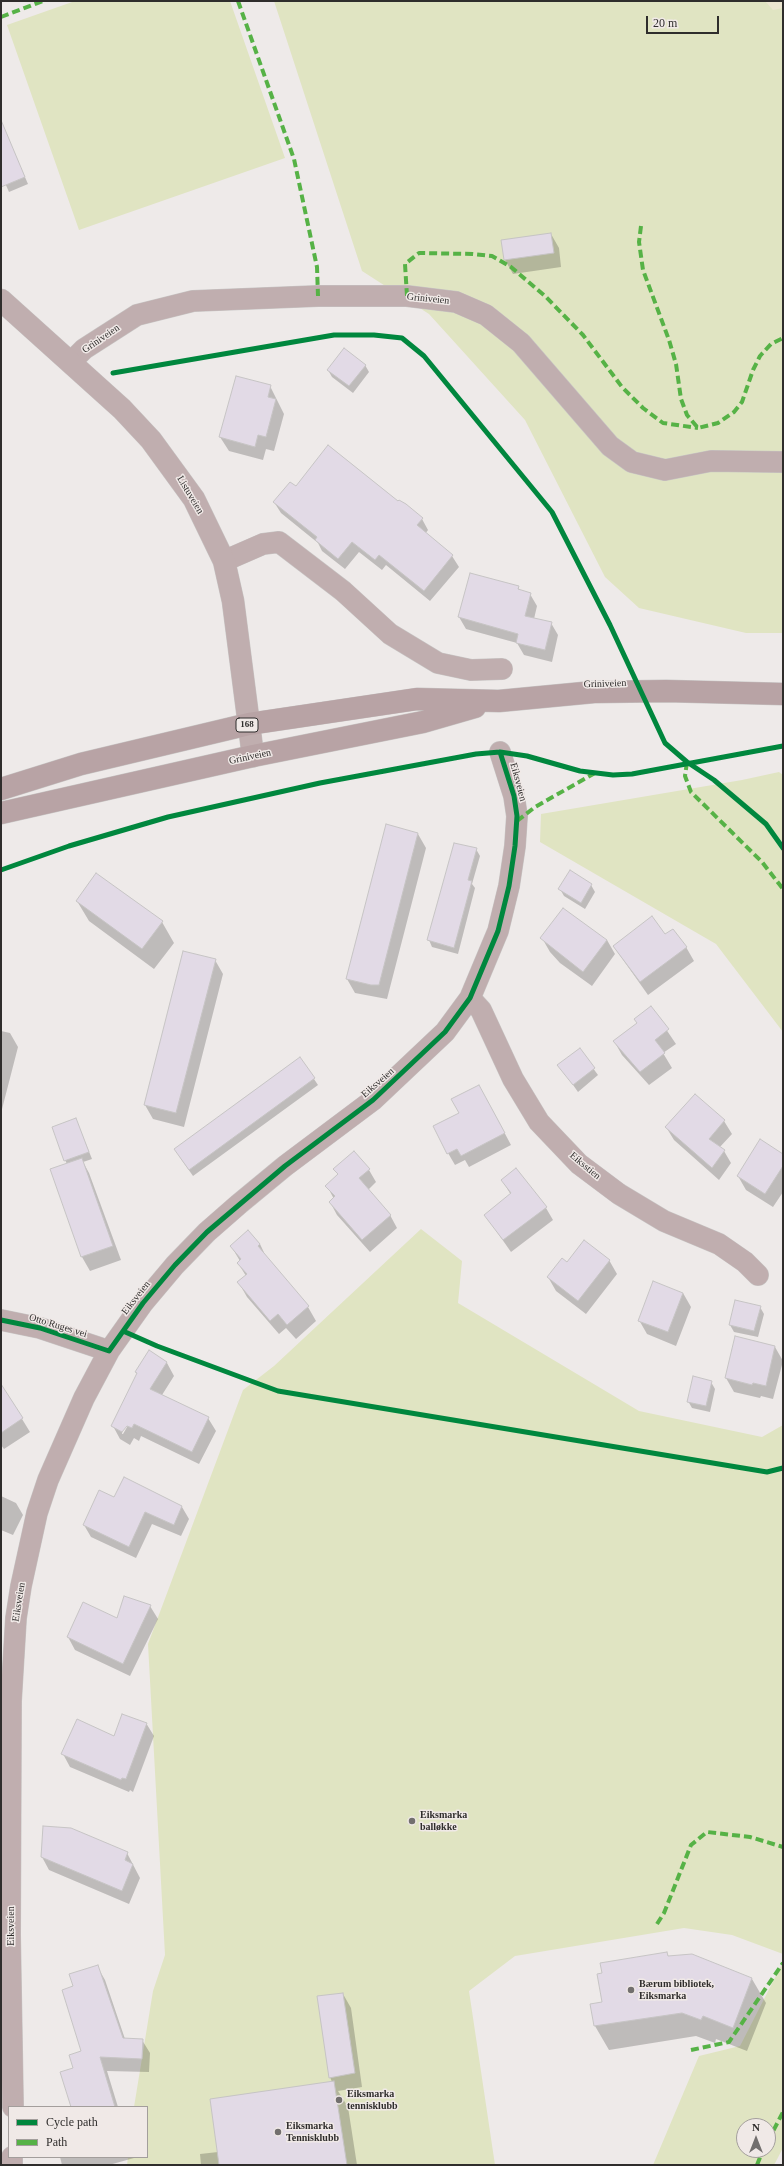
<!DOCTYPE html>
<html>
<head>
<meta charset="utf-8">
<style>
	body { margin:0 }
	#map { position:relative; width:784px; height:2166px; overflow:hidden; background:#eeeae9; font-family:"Times New Roman",serif }
	canvas { display:block }
	.frame { position:absolute; inset:0; border:2px solid #2f2d2c; pointer-events:none }
	.legend { position:absolute; left:8px; top:2106px; width:140px; height:52px; box-sizing:border-box; background:#f0e9e7; border:1px solid #a39e9c; margin:0; padding:5px 7px; list-style:none; font-size:12px; color:#2f2d2c }
	.legend li { display:flex; align-items:center; gap:8px; height:20px }
	.legend b { width:20px; border:1px solid #a39e9c }
	.north { position:absolute; left:736px; top:2118px; width:40px; height:40px; box-sizing:border-box; background:#f0e9e7; border:1px solid #a39e9c; border-radius:50%; rotate:0deg; font-size:11px; font-weight:700; line-height:16px; text-align:center; color:#2f2d2c }
	.north::after { content:''; display:block; margin:auto; width:14px; height:18px; background:#726f6e; clip-path:polygon(50% 0,100% 100%,50% 72%,0 100%) }
	.scale { position:absolute; left:646px; top:16px; width:73px; height:18px; box-sizing:border-box; border:2px solid #2f2d2c; border-top:0; padding-left:5px; font-size:12px; line-height:14px; white-space:nowrap; color:#2f2d2c; -webkit-text-stroke:3px #f0e9e7; paint-order:stroke }
</style>
</head>
<body>
<div id="map">
<canvas width="784" height="2166"></canvas>
<div class="frame"></div>
<ul class="legend">
<li><b style="height:5px;background:#00873e"></b>Cycle path</li>
<li><b style="height:5px;background:#56b246"></b>Path</li>
</ul>
<div class="north">N</div>
<div class="scale">20 m</div>
</div>
<script>
const g = document.querySelector('canvas').getContext('2d');
g.lineJoin = 'round';
function fillPath(path, color) {
  g.fillStyle = color;
  g.fill(path, 'evenodd');
}
function poly(rows) {
  const path = new Path2D();
  for (const r of rows) {
    path.moveTo(r[0], r[1]);
    for (let i = 2; i < r.length; i += 2) path.lineTo(r[i], r[i + 1]);
  }
  return path;
}
function stroke(path, color, width, dash) {
  g.strokeStyle = color;
  g.lineWidth = width;
  g.lineCap = dash ? 'butt' : 'round';
  g.setLineDash(dash || []);
  g.stroke(path);
}
function label(font, color, halo, rows, align = 'center') {
  g.font = font + ' "Times New Roman",serif';
  g.lineWidth = 3;
  g.setLineDash([]);
  g.textBaseline = 'middle';
  g.strokeStyle = halo;
  g.fillStyle = color;
  for (const [text, x, y, turn = 0] of rows) {
    g.save();
    g.translate(x, y);
    g.rotate((+turn || 0) * Math.PI / 180);
    g.textAlign = isNaN(turn) ? turn : align;
    if (halo) g.strokeText(text, 0, 0);
    g.fillText(text, 0, 0);
    g.restore();
  }
}
fillPath(poly([
	[75,1,230,1,285,158,79,230,7,25],
	[274,1,783,1,783,633,746,633,639,608,605,577,525,420,429,314,362,271],
	[779,772,783,775,783,1032,716,944,540,842,541,814,742,780],
	[421,1229,462,1261,458,1303,639,1411,762,1437,783,1425,783,1954,732,1935,684,1928,515,1956,469,1991,495,2165,127,2165,128,2157,147,2157,147,2107,134,2107,153,1991,165,1955,148,1644,243,1390,274,1366],
	[783,1962,783,2148,774,2165,653,2165,699,2056,740,2046],
	[744,2126,768,2126,768,2150,744,2150]
]), '#e0e4c2');
fillPath(poly([
	[765,1,783,1,783,8,773,10]
]), '#ece6d0');
fillPath(poly([
	[7,136,28,184,9,192,1,174,1,138],
	[551,234,559,248,561,267,513,274,505,260],
	[365,365,369,372,353,393,332,377,328,370],
	[270,386,284,414,274,451,266,449,263,460,229,451,220,437],
	[296,488,399,503,422,519,428,530,425,534,452,556,459,567,430,601,386,565,382,570,359,552,345,569,322,551,318,543,281,513,274,502],
	[518,587,520,591,530,594,537,606,534,619,551,623,558,635,552,662,524,655,517,643,466,629,459,617],
	[418,834,426,848,387,999,355,993,347,979],
	[476,849,480,856,472,884,475,888,458,954,432,947,429,940],
	[591,885,595,892,585,909,564,896,560,889],
	[77,901,162,922,174,943,154,969,89,921],
	[665,936,686,947,694,961,648,995,614,947],
	[542,938,607,940,615,954,592,986,560,963,550,952],
	[215,960,223,974,184,1127,153,1119,145,1105],
	[651,1007,676,1044,663,1053,672,1068,649,1085,622,1055,614,1041,638,1023],
	[1,1031,10,1033,18,1047,1,1113],
	[579,1049,598,1075,578,1092,559,1065],
	[300,1058,318,1085,193,1176,179,1156,238,1104,237,1103],
	[695,1095,724,1121,732,1134,719,1148,724,1151,731,1163,719,1180,674,1140,666,1127],
	[486,1098,511,1145,469,1167,465,1160,455,1165,448,1153],
	[76,1119,92,1159,83,1162,89,1173,121,1260,90,1271,82,1257,51,1170,67,1164,65,1160],
	[783,1155,783,1192,773,1207,746,1190,738,1176],
	[335,1169,369,1170,376,1182,368,1190,390,1215,397,1228,370,1252,337,1215,330,1202,334,1199,327,1186,338,1175],
	[516,1169,546,1208,553,1220,511,1252,485,1215,511,1195,502,1180],
	[248,1231,260,1244,267,1259,308,1307,316,1321,296,1339,286,1328,279,1334,247,1297,239,1283,246,1276,238,1263,240,1261,231,1246],
	[609,1260,617,1274,586,1314,556,1291,548,1277,567,1263],
	[683,1293,691,1307,676,1346,647,1334,639,1320],
	[736,1301,760,1307,764,1314,758,1337,734,1332,730,1325],
	[775,1347,783,1361,773,1399,761,1396,760,1398,734,1392,726,1378],
	[149,1352,167,1363,174,1376,162,1395,208,1418,216,1431,199,1464,141,1436,139,1441,134,1438,130,1445,120,1439,113,1426,137,1374,136,1372],
	[130,1422,123,1434,122,1434,123,1429],
	[711,1382,715,1389,710,1412,692,1408,688,1401],
	[1,1394,11,1401,30,1432,4,1449,1,1445],
	[1,1496,16,1503,23,1515,13,1535,1,1530],
	[115,1499,182,1507,189,1519,181,1536,152,1524,136,1558,91,1537,84,1525],
	[150,1606,158,1619,130,1676,75,1650,68,1637],
	[146,1723,154,1736,133,1792,130,1790,129,1792,70,1767,63,1754,115,1737],
	[127,1853,140,1878,129,1904,49,1870,42,1857],
	[667,1954,669,1957,692,1955,752,1979,766,2003,747,2051,716,2039,715,2043,696,2036,609,2050,595,2026,592,2005,603,2003],
	[97,1966,105,1980,125,2039,142,2040,150,2053,149,2072,107,2071,118,2107,72,2107,74,2069,83,2052,75,1987],
	[343,1994,351,2008,362,2087,338,2091,348,2107,357,2165,201,2165,200,2154,218,2152,332,2082,330,2077],
	[60,2157,134,2157,134,2158,109,2165,62,2165]
]), '#0003');
const building = poly([
	[1,120,25,177,1,187,1,120],
	[551,233,554,253,504,260,501,240,551,233],
	[344,348,366,365,349,386,327,370,344,348],
	[236,376,271,385,268,397,276,399,266,437,258,435,255,447,219,437,236,376],
	[328,445,398,501,399,500,406,504,423,518,417,525,453,555,424,591,379,555,375,560,352,542,338,559,315,540,317,537,273,502,290,482,296,486,328,445],
	[470,573,519,586,518,589,531,593,525,616,552,622,545,650,516,643,518,634,458,617,470,573],
	[386,824,418,833,379,985,371,985,346,979,386,824],
	[454,843,477,848,468,880,472,881,454,948,427,940,454,843],
	[570,870,592,884,581,903,558,889,570,870],
	[96,873,163,921,142,949,76,901,96,873],
	[563,908,607,940,583,972,540,938,563,908],
	[652,916,665,934,673,929,687,947,640,982,613,946,652,916],
	[183,951,216,959,176,1113,144,1105,183,951],
	[651,1006,669,1029,655,1040,665,1053,640,1072,613,1041,637,1023,634,1019,651,1006],
	[580,1048,595,1068,573,1085,557,1065,580,1048],
	[300,1057,315,1078,189,1170,174,1149,300,1057],
	[479,1085,505,1133,461,1156,457,1149,447,1154,433,1126,459,1113,451,1099,479,1085],
	[695,1094,725,1120,709,1139,725,1150,712,1168,665,1127,695,1094],
	[76,1118,89,1152,64,1161,52,1127,76,1118],
	[760,1139,783,1154,783,1166,765,1194,737,1176,760,1139],
	[354,1151,370,1169,359,1178,391,1215,362,1240,329,1202,335,1196,325,1186,338,1174,333,1169,354,1151],
	[82,1158,113,1246,81,1257,50,1169,82,1158],
	[516,1168,547,1207,503,1240,484,1215,511,1193,501,1180,516,1168],
	[248,1230,260,1244,258,1246,309,1306,287,1325,278,1314,270,1321,237,1282,247,1274,237,1263,241,1259,230,1246,248,1230],
	[584,1240,610,1260,578,1301,547,1277,562,1258,567,1262,584,1240],
	[653,1281,683,1293,668,1332,638,1321,653,1281],
	[735,1300,761,1306,754,1331,729,1325,735,1300],
	[735,1336,775,1346,766,1386,753,1383,752,1385,725,1378,735,1336],
	[149,1350,167,1362,150,1389,209,1417,192,1452,134,1424,132,1428,127,1426,122,1432,111,1426,137,1373,135,1372,149,1350],
	[693,1376,712,1381,706,1406,687,1402,693,1376],
	[1,1384,23,1418,1,1433,1,1384],
	[124,1477,182,1506,174,1525,145,1512,129,1547,83,1525,99,1490,114,1497,124,1477],
	[124,1596,151,1605,123,1664,67,1637,83,1602,117,1618,124,1596],
	[122,1714,147,1723,126,1779,122,1778,121,1780,61,1754,77,1719,114,1736,122,1714],
	[43,1826,71,1828,128,1852,125,1860,133,1864,122,1891,41,1857,43,1826],
	[667,1952,668,1956,692,1954,752,1978,733,2028,703,2016,701,2020,682,2013,594,2026,590,2004,602,2002,597,1974,602,1973,600,1963,667,1952],
	[98,1965,123,2038,143,2039,142,2059,100,2057,115,2107,71,2107,60,2072,73,2068,69,2055,81,2051,62,1990,73,1986,69,1974,98,1965],
	[343,1993,355,2073,329,2078,317,1996,343,1993],
	[334,2081,347,2165,219,2165,210,2099,334,2081]
]);
fillPath(building, '#e2dae6');
stroke(building, '#c6c4c4', 1);
const minor = poly([
	[71,362,84,349,137,315,193,301,318,296,407,296,456,302,486,315,521,343,610,446,632,462,665,470,711,461,783,462],
	[224,561,263,544,279,542,343,591,390,634,438,663,471,670,502,669],
	[470,998,481,1010,513,1079,539,1122,579,1164,619,1194,664,1221,719,1244,745,1262,758,1275],
	[1,1320,40,1328,109,1351],
	[13,2107,10,1935,11,1701,16,1618,21,1586,37,1513,48,1480,84,1398,109,1351,143,1303,175,1265,207,1232,239,1204,285,1166,373,1100,445,1032,470,998,498,931,509,886,515,846,517,816,514,796,500,752],
	[12,2165,12,2157]
]);
const tertiary = poly([
	[1,300,122,409,151,440,194,499,224,561,233,601,253,756]
]);
const primary = poly([
	[1,789,81,764,249,724,417,699,499,701,594,692,666,691,783,694],
	[1,813,253,756,423,722,475,707]
]);
stroke(minor, '#c7c5c4', 22);
stroke(tertiary, '#c7c5c4', 23);
stroke(primary, '#c7c5c4', 23);
stroke(minor, '#c0aeaf', 21);
stroke(tertiary, '#c0aeaf', 22);
stroke(primary, '#b8a3a5', 22);
stroke(poly([
	[238,1,294,159,317,267,318,296],
	[1,17,43,1],
	[641,226,639,242,643,270,669,340,676,364,681,399,687,415,698,428,718,423,734,412,742,402,753,370,760,356,771,344,783,338],
	[407,296,405,264,419,253,473,254,492,256,511,267,545,296,583,335,622,387,643,408,663,423,698,428],
	[687,762,685,776,691,792,762,862,783,889],
	[517,821,535,807,595,773],
	[657,1924,664,1913,691,1845,707,1832,750,1837,783,1847],
	[691,2050,729,2042,783,1963],
	[768,2141,783,2112],
	[757,2165,763,2150]
]), '#56b246', 4, [8, 4]);
stroke(poly([
	[113,373,334,335,374,335,402,338,424,356,552,512,610,625,665,743,687,762,714,780,766,824,783,848],
	[1,870,69,846,168,817,320,783,476,754,500,752,527,756,580,771,613,775,632,774,783,746],
	[1,1320,40,1328,109,1351,143,1303,175,1265,207,1232,285,1166,373,1100,445,1032,470,998,498,931,509,886,515,846,517,816,514,796,500,752],
	[123,1331,157,1346,278,1391,767,1472,783,1468]
]), '#00873e', 5);
for (const [x, y, r, color] of [
	[412,1821,4,"#726f6e"],
	[631,1990,4,"#726f6e"],
	[339,2100,4,"#726f6e"],
	[278,2132,4,"#726f6e"]
]) {
  const dot = new Path2D();
  dot.arc(x, y, r, 0, 2 * Math.PI);
  g.fillStyle = color;
  g.fill(dot);
  stroke(dot, '#f0e9e7', 1.5);
}
for (const [x, y, w] of [
	[247,725,22]
]) {
  const box = new Path2D();
  box.roundRect(x - w / 2, y - 7, w, 14, 3);
  g.fillStyle = '#f0e9e7';
  g.fill(box);
  stroke(box, '#2f2d2c', 1);
}
label('bold 9px', '#2f2d2c', null, [
	["168",247,725]
]);
label('10px', '#2f2d2c', '#f0e9e7', [
	["Griniveien",428,299,6],
	["Griniveien",101,339,-34],
	["Listuveien",190,495,59],
	["Griniveien",605,684,-2],
	["Griniveien",250,757,-12],
	["Eiksveien",518,782,75],
	["Eiksveien",378,1083,-41],
	["Eiksstien",585,1166,40],
	["Eiksveien",136,1298,-52],
	["Otto Ruges vei",58,1326,17],
	["Eiksveien",19,1602,-81],
	["Eiksveien",11,1926,-90]
]);
label('bold 10px', '#2f2d2c', '#f0e9e7', [
	["Eiksmarka",420,1815],
	["balløkke",420,1827],
	["Bærum bibliotek,",639,1984],
	["Eiksmarka",639,1996],
	["Eiksmarka",347,2094],
	["tennisklubb",347,2106],
	["Eiksmarka",286,2126],
	["Tennisklubb",286,2138]
], 'left');
</script>
</body>
</html>
